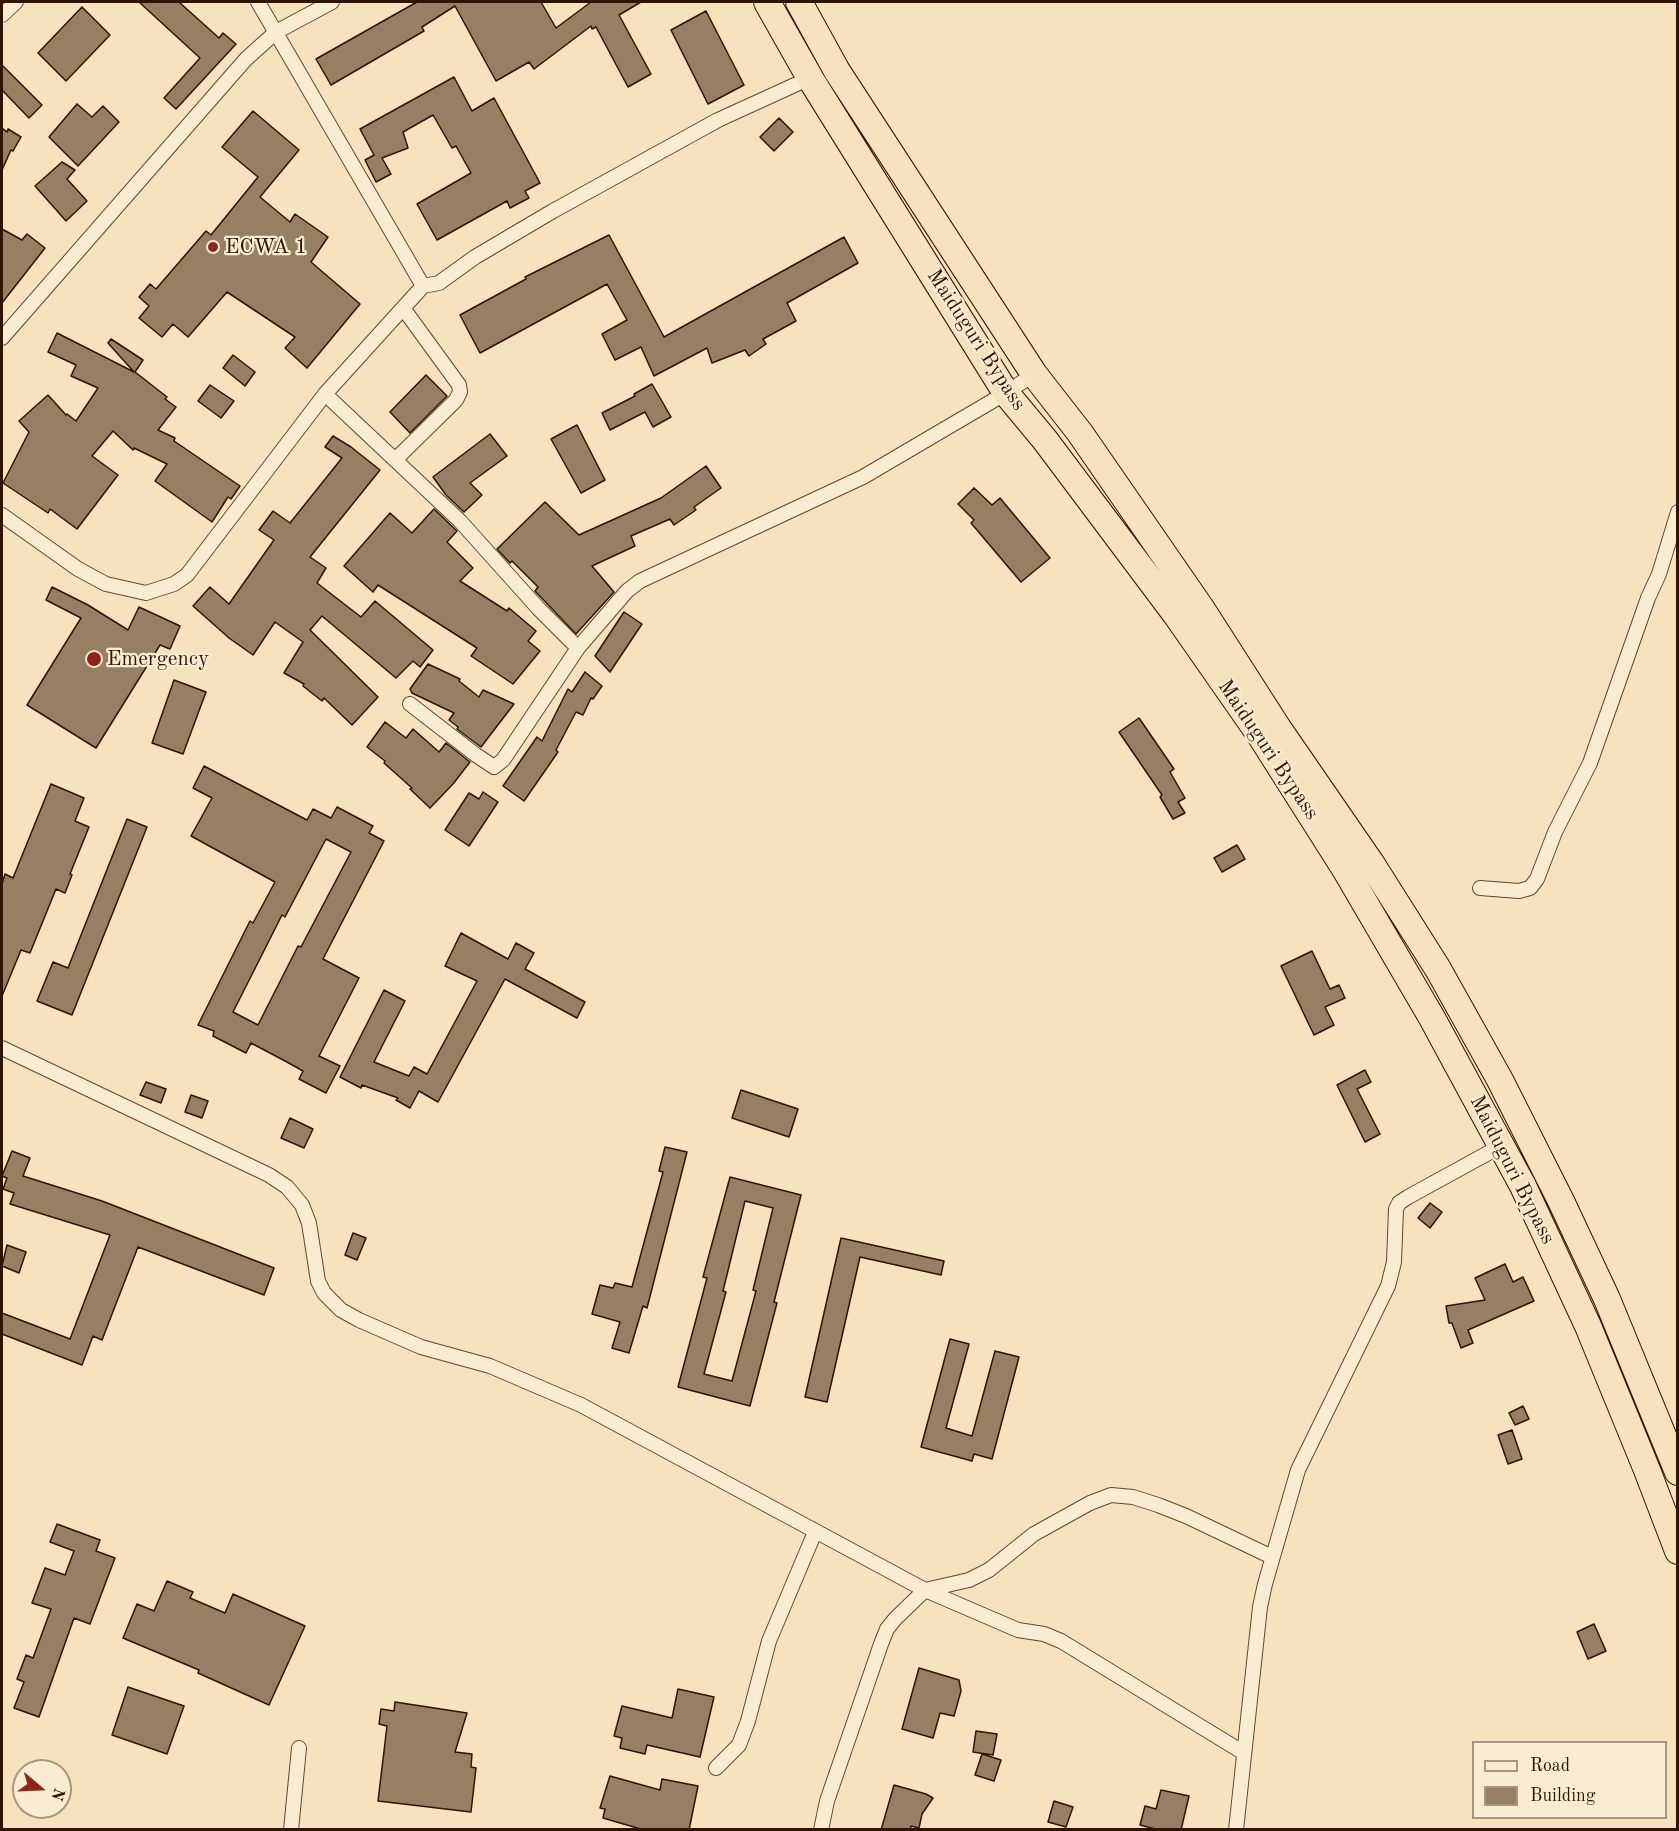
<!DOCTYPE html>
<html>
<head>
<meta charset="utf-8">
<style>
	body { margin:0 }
	#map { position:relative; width:1679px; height:1831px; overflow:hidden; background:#f6e2bc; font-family:"Old Standard TT",serif }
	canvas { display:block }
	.frame { position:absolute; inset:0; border:3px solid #2f1403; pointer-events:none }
	.legend { position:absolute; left:1472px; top:1741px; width:195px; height:78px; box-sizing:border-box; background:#f9ecd3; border:2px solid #a89680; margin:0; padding:8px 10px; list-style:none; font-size:18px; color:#2f1403 }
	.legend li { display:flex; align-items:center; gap:12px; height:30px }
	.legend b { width:30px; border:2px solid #a89680 }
	.north { position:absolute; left:12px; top:1759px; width:60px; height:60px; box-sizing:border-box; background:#f9ecd3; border:2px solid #a89680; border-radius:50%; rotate:109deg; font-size:16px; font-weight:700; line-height:24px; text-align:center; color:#2f1403 }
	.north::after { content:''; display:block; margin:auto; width:21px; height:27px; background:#8f2418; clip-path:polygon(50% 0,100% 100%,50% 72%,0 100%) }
</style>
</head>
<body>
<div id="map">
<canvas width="1679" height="1831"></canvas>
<div class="frame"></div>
<ul class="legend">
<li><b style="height:8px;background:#f9ecd3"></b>Road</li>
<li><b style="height:16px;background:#967f63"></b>Building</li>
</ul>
<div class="north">N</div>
</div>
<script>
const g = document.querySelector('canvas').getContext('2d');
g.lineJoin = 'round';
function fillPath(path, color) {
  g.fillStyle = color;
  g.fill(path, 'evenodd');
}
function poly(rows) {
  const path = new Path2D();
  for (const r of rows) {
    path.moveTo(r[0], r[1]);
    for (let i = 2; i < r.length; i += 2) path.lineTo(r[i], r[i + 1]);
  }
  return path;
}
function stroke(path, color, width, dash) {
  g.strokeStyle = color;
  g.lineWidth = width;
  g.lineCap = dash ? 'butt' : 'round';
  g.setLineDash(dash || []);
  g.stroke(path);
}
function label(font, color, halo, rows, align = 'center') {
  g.font = font + ' "Old Standard TT",serif';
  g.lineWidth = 4.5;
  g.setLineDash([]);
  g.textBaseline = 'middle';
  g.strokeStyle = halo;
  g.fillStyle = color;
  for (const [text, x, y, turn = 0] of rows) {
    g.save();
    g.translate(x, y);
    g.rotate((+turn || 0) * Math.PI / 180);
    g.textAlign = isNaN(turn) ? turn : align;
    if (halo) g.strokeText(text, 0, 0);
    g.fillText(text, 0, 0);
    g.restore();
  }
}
const building = poly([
	[139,2,179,2,219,38,223,33,236,44,176,109,164,98,200,58,139,2],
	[417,2,541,2,556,28,591,2,641,2,619,15,651,74,628,87,596,27,592,29,591,26,534,69,529,62,496,81,455,6,422,27,424,31,331,85,316,59,417,2],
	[82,7,110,35,66,81,38,53,82,7],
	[706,11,744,85,708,104,671,30,706,11],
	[2,65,42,105,29,118,2,90,2,65],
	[454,77,472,111,494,98,540,183,525,191,529,198,510,208,507,201,437,240,417,204,471,173,456,146,452,148,433,115,403,132,408,148,382,158,391,174,376,182,365,160,374,155,360,129,454,77],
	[77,104,92,117,103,106,119,122,78,166,49,137,77,104],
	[253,111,299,150,260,197,290,222,295,214,328,237,311,262,360,304,307,368,285,348,295,337,227,292,188,337,173,324,162,337,139,318,149,306,139,297,150,284,156,289,206,231,211,235,258,177,222,147,253,111],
	[779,118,793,132,774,151,760,137,779,118],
	[2,128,7,132,8,129,21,137,13,151,11,150,2,170,2,128],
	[62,162,75,170,67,179,87,201,66,221,35,186,62,162],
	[2,229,22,240,27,234,45,248,2,303,2,229],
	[609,235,664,337,844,237,858,263,787,303,796,321,763,339,766,344,749,356,745,350,712,363,707,348,654,376,641,347,615,360,602,334,627,320,607,284,480,353,460,315,526,279,525,277,609,235],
	[57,333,134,372,108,343,111,339,143,360,135,372,167,397,165,399,176,407,158,430,175,438,174,441,240,486,231,499,228,497,212,522,155,481,167,464,134,448,133,450,113,431,92,456,118,475,77,529,50,509,48,513,3,483,29,432,19,421,48,395,66,415,67,414,76,421,98,388,71,376,76,365,48,352,57,333],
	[233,355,255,372,245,386,223,368,233,355],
	[426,375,447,396,410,433,390,412,426,375],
	[652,384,671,417,653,427,645,412,610,430,602,413,635,396,634,394,652,384],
	[210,385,234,401,221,418,198,401,210,385],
	[577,425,605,480,581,493,551,439,577,425],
	[490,434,507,456,470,483,482,495,464,512,446,495,433,477,490,434],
	[333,436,351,447,380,470,310,557,326,568,317,583,361,617,375,601,433,650,420,667,413,661,396,678,322,616,310,630,378,697,352,725,324,698,322,701,303,686,304,684,284,673,303,642,275,622,253,655,229,638,193,606,210,587,229,604,274,540,259,530,273,511,290,523,342,458,325,447,333,436],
	[706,466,721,488,694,507,696,510,674,525,670,519,631,536,635,546,592,566,614,592,576,634,535,591,538,587,512,561,510,563,497,549,545,502,579,535,661,498,706,466],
	[974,488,992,505,1000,498,1050,558,1021,582,971,523,974,520,958,504,974,488],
	[434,509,457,531,447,542,473,568,460,581,507,611,509,608,536,631,528,641,540,651,513,684,471,656,477,648,378,585,373,592,344,566,390,513,412,533,434,509],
	[52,587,88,605,128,630,139,607,180,626,170,649,160,645,96,748,27,705,81,618,46,600,52,587],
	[624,612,642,624,610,672,595,656,624,612],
	[428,664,460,679,459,681,479,697,483,690,514,704,481,747,457,729,458,727,449,720,454,713,412,693,410,689,428,664],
	[585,672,602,686,593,699,591,698,583,715,576,712,556,750,558,752,524,801,503,786,537,737,542,741,568,689,572,692,585,672],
	[174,680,206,692,183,754,152,743,174,680],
	[1139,718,1174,769,1170,772,1185,798,1178,802,1185,813,1173,819,1160,797,1162,795,1119,732,1139,718],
	[385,722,406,738,413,729,439,752,446,743,470,762,453,784,430,808,410,789,412,788,384,763,385,761,367,747,385,722],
	[204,766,307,820,313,809,331,818,337,807,373,826,369,833,384,841,323,959,359,978,319,1056,340,1066,326,1093,299,1079,303,1071,287,1062,251,1043,246,1053,213,1036,214,1031,198,1025,250,921,253,923,275,882,191,836,212,798,193,788,204,766],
	[326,839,351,852,301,947,298,946,258,1025,233,1012,282,915,285,917,326,839],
	[51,784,84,798,75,821,89,827,70,874,72,875,65,893,56,889,30,953,21,950,2,996,2,884,5,874,13,878,51,784],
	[483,792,498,802,469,846,445,830,469,793,479,799,483,792],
	[127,819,147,827,72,1015,37,1001,53,962,68,968,127,819],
	[1237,845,1245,859,1222,872,1214,858,1237,845],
	[461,933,508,959,516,943,534,953,525,969,585,1002,577,1018,505,979,438,1102,419,1091,410,1108,396,1100,398,1098,362,1085,361,1088,340,1077,384,990,405,1001,374,1062,409,1076,414,1067,427,1074,477,981,445,966,461,933],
	[1312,951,1330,989,1339,985,1345,998,1325,1007,1334,1025,1314,1035,1281,966,1312,951],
	[1365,1070,1371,1082,1357,1089,1380,1134,1365,1142,1337,1085,1365,1070],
	[146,1082,166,1089,161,1103,140,1095,146,1082],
	[741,1090,798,1109,789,1137,732,1118,741,1090],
	[191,1095,208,1101,202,1118,185,1112,191,1095],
	[290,1118,313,1129,304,1148,281,1138,290,1118],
	[665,1147,687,1152,647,1308,643,1306,629,1353,612,1348,620,1322,592,1314,600,1285,613,1288,615,1283,632,1287,663,1172,659,1171,665,1147],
	[12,1151,30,1158,23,1176,102,1201,274,1268,264,1295,138,1247,102,1340,93,1336,82,1365,2,1334,2,1313,70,1339,110,1235,10,1204,14,1193,3,1189,7,1178,2,1176,12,1151],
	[730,1177,801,1195,774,1302,777,1303,750,1406,678,1387,707,1278,703,1277,730,1177],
	[745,1201,773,1208,753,1290,756,1291,732,1381,704,1374,726,1292,723,1291,745,1201],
	[1430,1203,1442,1212,1430,1228,1418,1218,1430,1203],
	[353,1233,366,1238,357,1260,345,1255,353,1233],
	[841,1238,944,1261,941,1275,860,1257,827,1402,805,1397,841,1238],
	[7,1245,26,1252,19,1273,2,1266,7,1245],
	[1505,1264,1513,1282,1523,1277,1534,1301,1468,1330,1473,1343,1461,1348,1452,1323,1449,1323,1446,1306,1485,1300,1475,1278,1505,1264],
	[950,1339,969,1344,946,1428,972,1436,995,1351,1019,1357,992,1459,974,1454,972,1461,921,1447,950,1339],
	[1523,1406,1529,1419,1515,1425,1509,1413,1523,1406],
	[1512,1430,1522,1459,1508,1464,1498,1435,1512,1430],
	[57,1524,100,1540,96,1551,115,1558,90,1624,74,1618,39,1717,14,1708,24,1682,17,1679,26,1655,33,1658,51,1609,32,1603,45,1568,65,1575,74,1551,50,1542,57,1524],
	[167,1581,193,1592,190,1598,225,1613,233,1594,305,1626,269,1705,198,1673,199,1670,123,1638,137,1604,154,1611,167,1581],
	[1594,1624,1606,1651,1588,1659,1577,1632,1594,1624],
	[919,1668,959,1680,961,1691,954,1716,940,1713,933,1738,902,1729,919,1668],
	[128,1687,184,1706,167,1754,112,1735,128,1687],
	[678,1689,714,1697,700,1757,647,1745,645,1754,620,1748,622,1738,614,1736,622,1706,672,1718,678,1689],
	[395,1702,467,1713,455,1752,472,1754,471,1767,476,1768,471,1812,378,1801,387,1726,379,1724,381,1709,394,1711,395,1702],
	[976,1731,997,1734,993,1755,973,1752,976,1731],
	[982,1754,1001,1760,994,1781,975,1775,982,1754],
	[610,1776,660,1790,662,1779,698,1786,689,1830,644,1830,603,1818,605,1809,600,1808,610,1776],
	[894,1785,926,1794,933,1798,922,1814,919,1828,911,1826,910,1830,881,1830,894,1785],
	[1161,1790,1189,1796,1181,1830,1159,1830,1140,1825,1145,1806,1156,1809,1161,1790],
	[1054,1801,1073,1807,1066,1827,1048,1822,1054,1801]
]);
fillPath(building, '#967f63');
stroke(building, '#2f1403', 1.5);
const street = poly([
	[258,2,423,286],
	[2,15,16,2],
	[2,338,246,59,276,32,332,2],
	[325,394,460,521,538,608,578,648],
	[396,459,456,400,460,392,459,385,403,308],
	[2,515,78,569,106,584,146,593,174,584,187,575,325,394,423,286,439,283,475,257,553,211,718,120,810,78],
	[410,704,476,755,494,767,503,760,578,648,627,591,640,581,863,477,1006,393,1034,374],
	[1480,888,1519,891,1530,888,1537,879,1555,832,1590,763,1648,598,1659,574,1678,512],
	[2,1048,269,1175,287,1187,302,1205,309,1223,318,1281,324,1293,341,1310,359,1320,421,1347,490,1366,581,1405,925,1590,1018,1630,1044,1634,1061,1641,1244,1753],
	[716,1768,739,1745,748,1721,769,1641,815,1532],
	[291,1830,299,1748],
	[821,1830,827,1801,881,1644,887,1629,895,1619,925,1590,969,1580,989,1570,1034,1534,1090,1503,1111,1495,1133,1497,1158,1505,1186,1516,1272,1557],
	[1236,1830,1260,1607,1265,1584,1298,1470,1388,1286,1394,1262,1396,1209,1399,1203,1408,1197,1501,1146]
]);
const highway = poly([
	[767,2,810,78,1006,393,1045,440,1177,616,1260,735,1345,869,1432,1018,1523,1186,1588,1326,1647,1470,1678,1551],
	[799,2,837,71,1034,374,1080,433,1203,611,1278,728,1371,863,1438,969,1500,1080,1561,1201,1607,1299,1678,1472]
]);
stroke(street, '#614831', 16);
stroke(highway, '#2f1403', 28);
stroke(street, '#f9ecd3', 14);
stroke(highway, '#f6e2bc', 26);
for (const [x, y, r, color] of [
	[213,247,6,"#8f2418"],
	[94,659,8,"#8f2418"]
]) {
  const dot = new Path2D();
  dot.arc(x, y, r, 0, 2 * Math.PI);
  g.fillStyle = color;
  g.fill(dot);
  stroke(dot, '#f9ecd3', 2);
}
label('21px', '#2f1403', '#f9ecd3', [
	["ECWA 1",225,247],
	["Emergency",107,659]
], 'left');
label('21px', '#2f1403', '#f9ecd3', [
	["Maiduguri Bypass",976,340,57],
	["Maiduguri Bypass",1268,750,56],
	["Maiduguri Bypass",1512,1170,63]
]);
</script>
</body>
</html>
